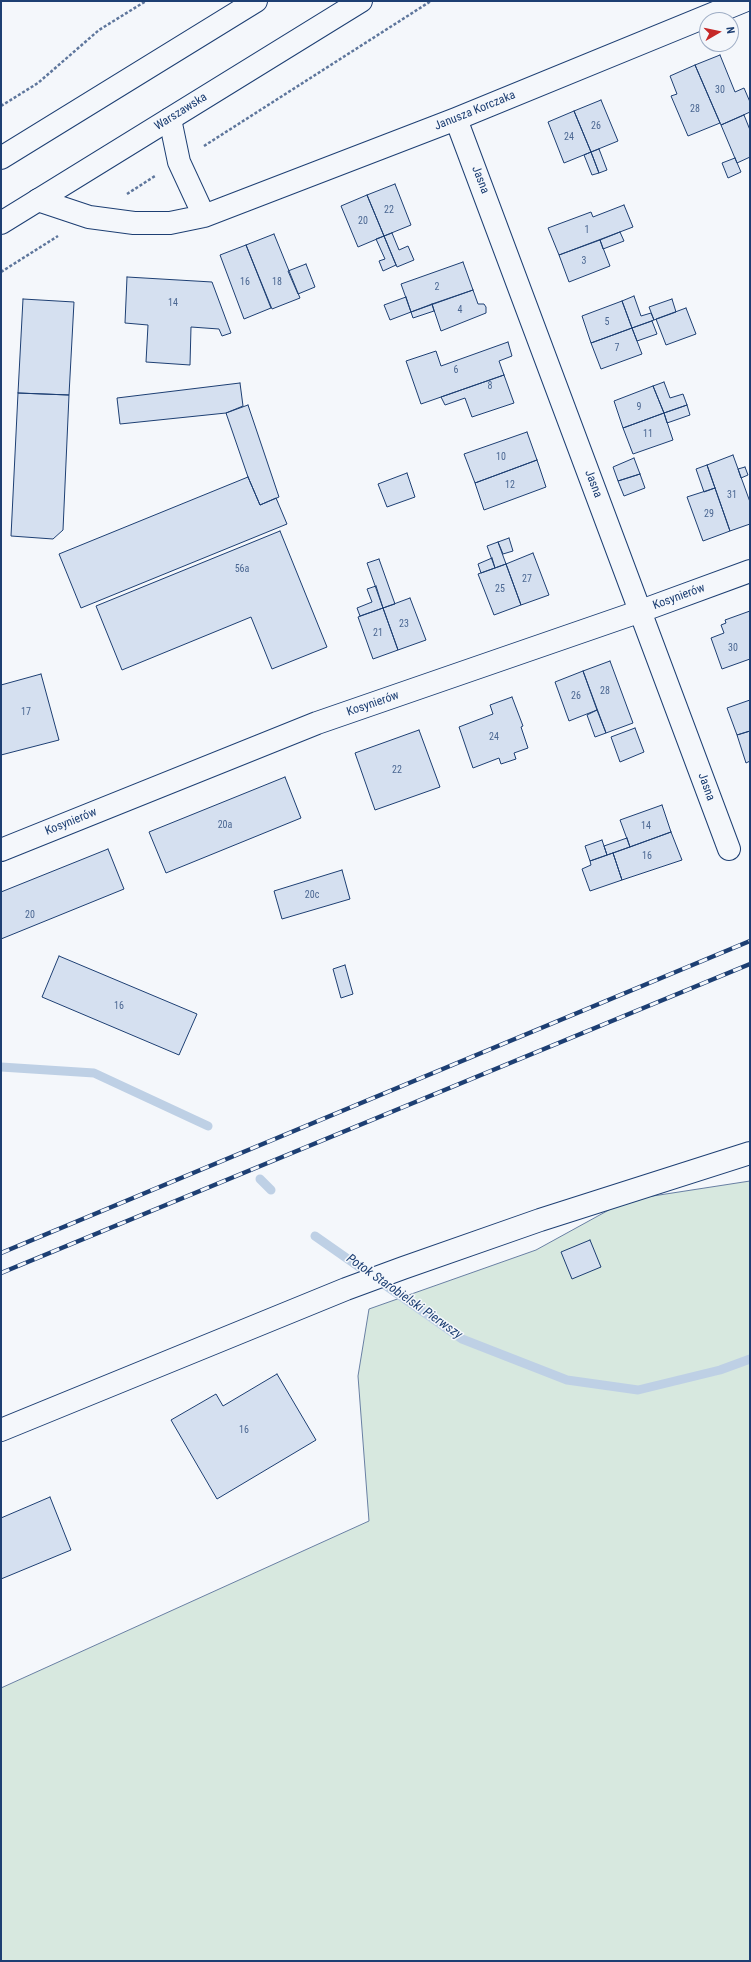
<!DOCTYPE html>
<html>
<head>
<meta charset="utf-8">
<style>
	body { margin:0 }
	#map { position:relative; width:751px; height:1962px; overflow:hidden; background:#f4f7fb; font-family:"Roboto Condensed",sans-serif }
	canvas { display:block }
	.frame { position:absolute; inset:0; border:2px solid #1d3f73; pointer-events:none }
	.north { position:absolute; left:699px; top:12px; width:40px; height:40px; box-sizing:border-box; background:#f4f7fb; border:1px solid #9eadc5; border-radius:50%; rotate:81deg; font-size:11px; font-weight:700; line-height:16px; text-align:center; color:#1d3f73 }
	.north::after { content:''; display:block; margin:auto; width:14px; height:18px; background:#c62828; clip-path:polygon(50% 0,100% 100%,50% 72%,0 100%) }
</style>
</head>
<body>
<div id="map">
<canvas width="751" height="1962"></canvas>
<div class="frame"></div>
<div class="north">N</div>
</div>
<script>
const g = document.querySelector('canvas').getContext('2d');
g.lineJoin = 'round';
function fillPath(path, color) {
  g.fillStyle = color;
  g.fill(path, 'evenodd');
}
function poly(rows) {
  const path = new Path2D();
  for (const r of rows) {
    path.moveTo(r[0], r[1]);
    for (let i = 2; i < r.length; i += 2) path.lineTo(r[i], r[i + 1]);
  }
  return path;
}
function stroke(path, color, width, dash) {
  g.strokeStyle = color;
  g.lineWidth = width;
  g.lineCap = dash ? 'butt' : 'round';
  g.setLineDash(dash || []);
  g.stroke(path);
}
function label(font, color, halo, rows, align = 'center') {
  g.font = font + ' "Roboto Condensed",sans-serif';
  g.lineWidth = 3;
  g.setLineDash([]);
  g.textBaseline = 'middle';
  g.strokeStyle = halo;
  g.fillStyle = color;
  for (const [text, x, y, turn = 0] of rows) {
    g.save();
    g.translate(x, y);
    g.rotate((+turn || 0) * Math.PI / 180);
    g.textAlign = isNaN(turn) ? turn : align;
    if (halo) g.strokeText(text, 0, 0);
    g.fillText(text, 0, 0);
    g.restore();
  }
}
const green = poly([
	[750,1181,750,1961,1,1961,1,1688,369,1521,358,1376,369,1309,536,1250,627,1200,750,1181]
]);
fillPath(green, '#d7e8df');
stroke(green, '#687fa3', 1);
stroke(poly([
	[1,1067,94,1073,208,1126],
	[260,1179,271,1190],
	[315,1236,462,1339,567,1380,638,1390,720,1370,750,1359]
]), '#bed0e5', 9);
const building = poly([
	[720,55,735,92,744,88,750,102,750,112,721,125,695,65,720,55],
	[695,65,720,123,688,136,671,96,677,94,670,76,695,65],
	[601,100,618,141,591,152,574,111,601,100],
	[574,111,591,152,564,163,548,122,574,111],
	[744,115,750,130,750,157,737,163,721,125,744,115],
	[599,149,607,170,599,173,591,152,599,149],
	[591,152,599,173,592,175,584,155,591,152],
	[735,158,741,172,728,178,722,163,735,158],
	[395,184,411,225,384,236,367,195,395,184],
	[367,195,384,236,358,247,341,206,367,195],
	[624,205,633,227,559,255,548,228,591,212,593,217,624,205],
	[620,232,624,241,603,249,600,240,620,232],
	[392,233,399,250,408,246,414,260,397,267,384,236,392,233],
	[274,234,300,298,272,309,246,245,274,234],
	[384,236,396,265,383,271,379,261,385,259,376,239,384,236],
	[600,240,610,266,569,282,559,255,600,240],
	[246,245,271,308,244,319,220,255,246,245],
	[463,262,473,290,411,312,401,284,463,262],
	[306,264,315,287,298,294,288,271,306,264],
	[127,277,212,282,231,333,222,336,219,329,191,327,190,365,146,362,148,325,125,323,127,277],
	[473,290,478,304,484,304,486,307,486,313,441,331,432,304,473,290],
	[634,296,641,316,651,313,654,320,632,328,622,301,634,296],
	[406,297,411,312,390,320,384,305,406,297],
	[23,299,74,302,69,395,18,393,23,299],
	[672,299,676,312,654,320,649,307,672,299],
	[622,301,632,328,591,343,582,316,622,301],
	[432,304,434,311,413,318,411,312,432,304],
	[686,308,696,334,666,345,656,319,686,308],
	[652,321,657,334,637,341,632,328,652,321],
	[632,328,642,354,601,369,591,343,632,328],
	[508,342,512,356,499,361,504,375,421,404,406,361,436,351,441,366,508,342],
	[504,375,514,403,472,417,465,398,445,405,441,397,504,375],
	[664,382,670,398,683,394,687,405,664,413,653,386,664,382],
	[240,383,243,406,226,413,120,424,117,398,240,383],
	[653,386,664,413,623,428,614,401,653,386],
	[18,393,69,395,63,530,53,539,11,536,18,393],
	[248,405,279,497,260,505,248,477,226,413,248,405],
	[687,405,690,415,667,423,664,413,687,405],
	[664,413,673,440,633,454,623,428,664,413],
	[527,432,537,460,475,483,464,454,527,432],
	[733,455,750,502,750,524,730,531,707,465,733,455],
	[634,458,640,474,618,481,613,467,634,458],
	[537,460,546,487,484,510,475,483,537,460],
	[707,465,715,488,704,492,696,469,707,465],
	[745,467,748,475,741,478,738,469,745,467],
	[407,473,415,497,387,507,378,484,407,473],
	[640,474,645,488,624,496,618,481,640,474],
	[248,477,260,505,276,498,287,524,81,608,59,554,248,477],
	[715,488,730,531,703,541,687,497,715,488],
	[280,531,327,647,272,669,251,617,122,670,96,606,280,531],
	[509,538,513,551,503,554,498,542,509,538],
	[498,542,506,564,495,568,487,546,498,542],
	[533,553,549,595,521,605,506,564,533,553],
	[492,558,495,568,481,573,478,564,492,558],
	[379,559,395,604,383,608,367,563,379,559],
	[506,564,521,605,494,615,478,574,506,564],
	[376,586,383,608,360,616,357,608,372,602,367,589,376,586],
	[410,598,426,640,398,650,383,608,410,598],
	[383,608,398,650,373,659,358,617,383,608],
	[750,611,750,659,722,669,711,638,724,633,721,625,726,623,725,620,750,611],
	[610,661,633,723,606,733,583,671,610,661],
	[583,671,597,710,569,721,555,682,583,671],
	[41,674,59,740,1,755,1,685,41,674],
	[512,697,523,726,521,727,528,748,514,753,516,759,501,764,499,758,473,768,459,727,493,714,490,705,512,697],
	[750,700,750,731,737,735,727,708,750,700],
	[597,710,606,733,595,737,587,715,597,710],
	[635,728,644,752,620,762,611,737,635,728],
	[419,730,440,787,375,810,355,753,419,730],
	[750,731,750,761,746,763,737,735,750,731],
	[285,777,301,818,166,873,149,832,285,777],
	[662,805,671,832,630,847,620,820,662,805],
	[671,832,682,860,622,880,613,853,671,832],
	[627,838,630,847,607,855,604,846,627,838],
	[602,840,607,855,590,861,585,846,602,840],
	[108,849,124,889,1,939,1,892,108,849],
	[613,853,622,880,590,891,582,869,591,865,590,861,613,853],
	[342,870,350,899,282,919,274,891,342,870],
	[59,956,197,1014,179,1055,42,997,59,956],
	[345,965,353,994,341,998,333,969,345,965],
	[590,1240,601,1267,572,1279,561,1252,590,1240],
	[277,1374,316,1440,217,1499,171,1420,216,1394,223,1406,277,1374],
	[50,1497,71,1550,1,1579,1,1518,50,1497]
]);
fillPath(building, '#d5e0f0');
stroke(building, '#1d3f73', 1);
const minor = poly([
	[170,119,179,162,204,216],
	[456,119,729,849],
	[38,200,89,217,134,223,170,223,204,216,456,119,744,1],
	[1,850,317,723,641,611,750,571],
	[1,1430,346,1289,403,1268,540,1220,750,1153]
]);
const major = poly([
	[1,158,256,1],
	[1,223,361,1]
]);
stroke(minor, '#1d3f73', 24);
stroke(major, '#1d3f73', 24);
stroke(poly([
	[1,106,38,83,99,30,146,1],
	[204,146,431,1],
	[127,194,155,176],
	[1,272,58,236]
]), '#5e769c', 2.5, [3, 2]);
stroke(minor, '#f4f7fb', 22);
stroke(major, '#f4f7fb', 22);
const rail = poly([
	[1,1253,750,941],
	[1,1273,750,964]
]);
stroke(rail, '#1d3f73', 4.5);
stroke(rail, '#f4f7fb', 3, [9]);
label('10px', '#4b6792', null, [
	["30",720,90],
	["28",695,109],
	["26",596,126],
	["24",569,137],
	["22",389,210],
	["20",363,221],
	["1",587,230],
	["3",584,261],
	["16",245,282],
	["18",277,282],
	["2",437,287],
	["14",173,303],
	["4",460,310],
	["5",607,322],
	["7",617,348],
	["6",456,370],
	["8",490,386],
	["9",639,407],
	["11",648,434],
	["10",501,457],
	["12",510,485],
	["31",732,495],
	["29",709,514],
	["56a",242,569],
	["27",527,579],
	["25",500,589],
	["23",404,624],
	["21",378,633],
	["30",733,648],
	["28",605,691],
	["26",576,696],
	["17",26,712],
	["24",494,737],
	["22",397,770],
	["20a",225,825],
	["14",646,826],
	["16",647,856],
	["20c",312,895],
	["20",30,915],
	["16",119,1006],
	["16",244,1430]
]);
label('12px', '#1d3f73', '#f4f7fb', [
	["Janusza Korczaka",475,111,-22],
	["Warszawska",181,112,-32],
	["Jasna",480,180,69],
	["Jasna",593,484,69],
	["Kosynierów",679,597,-20],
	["Kosynierów",373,704,-19],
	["Jasna",706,787,70],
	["Kosynierów",71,822,-22]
]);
label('italic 13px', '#1d3f73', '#f4f7fb', [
	["Potok Starobielski Pierwszy",404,1297,35]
]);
</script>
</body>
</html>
